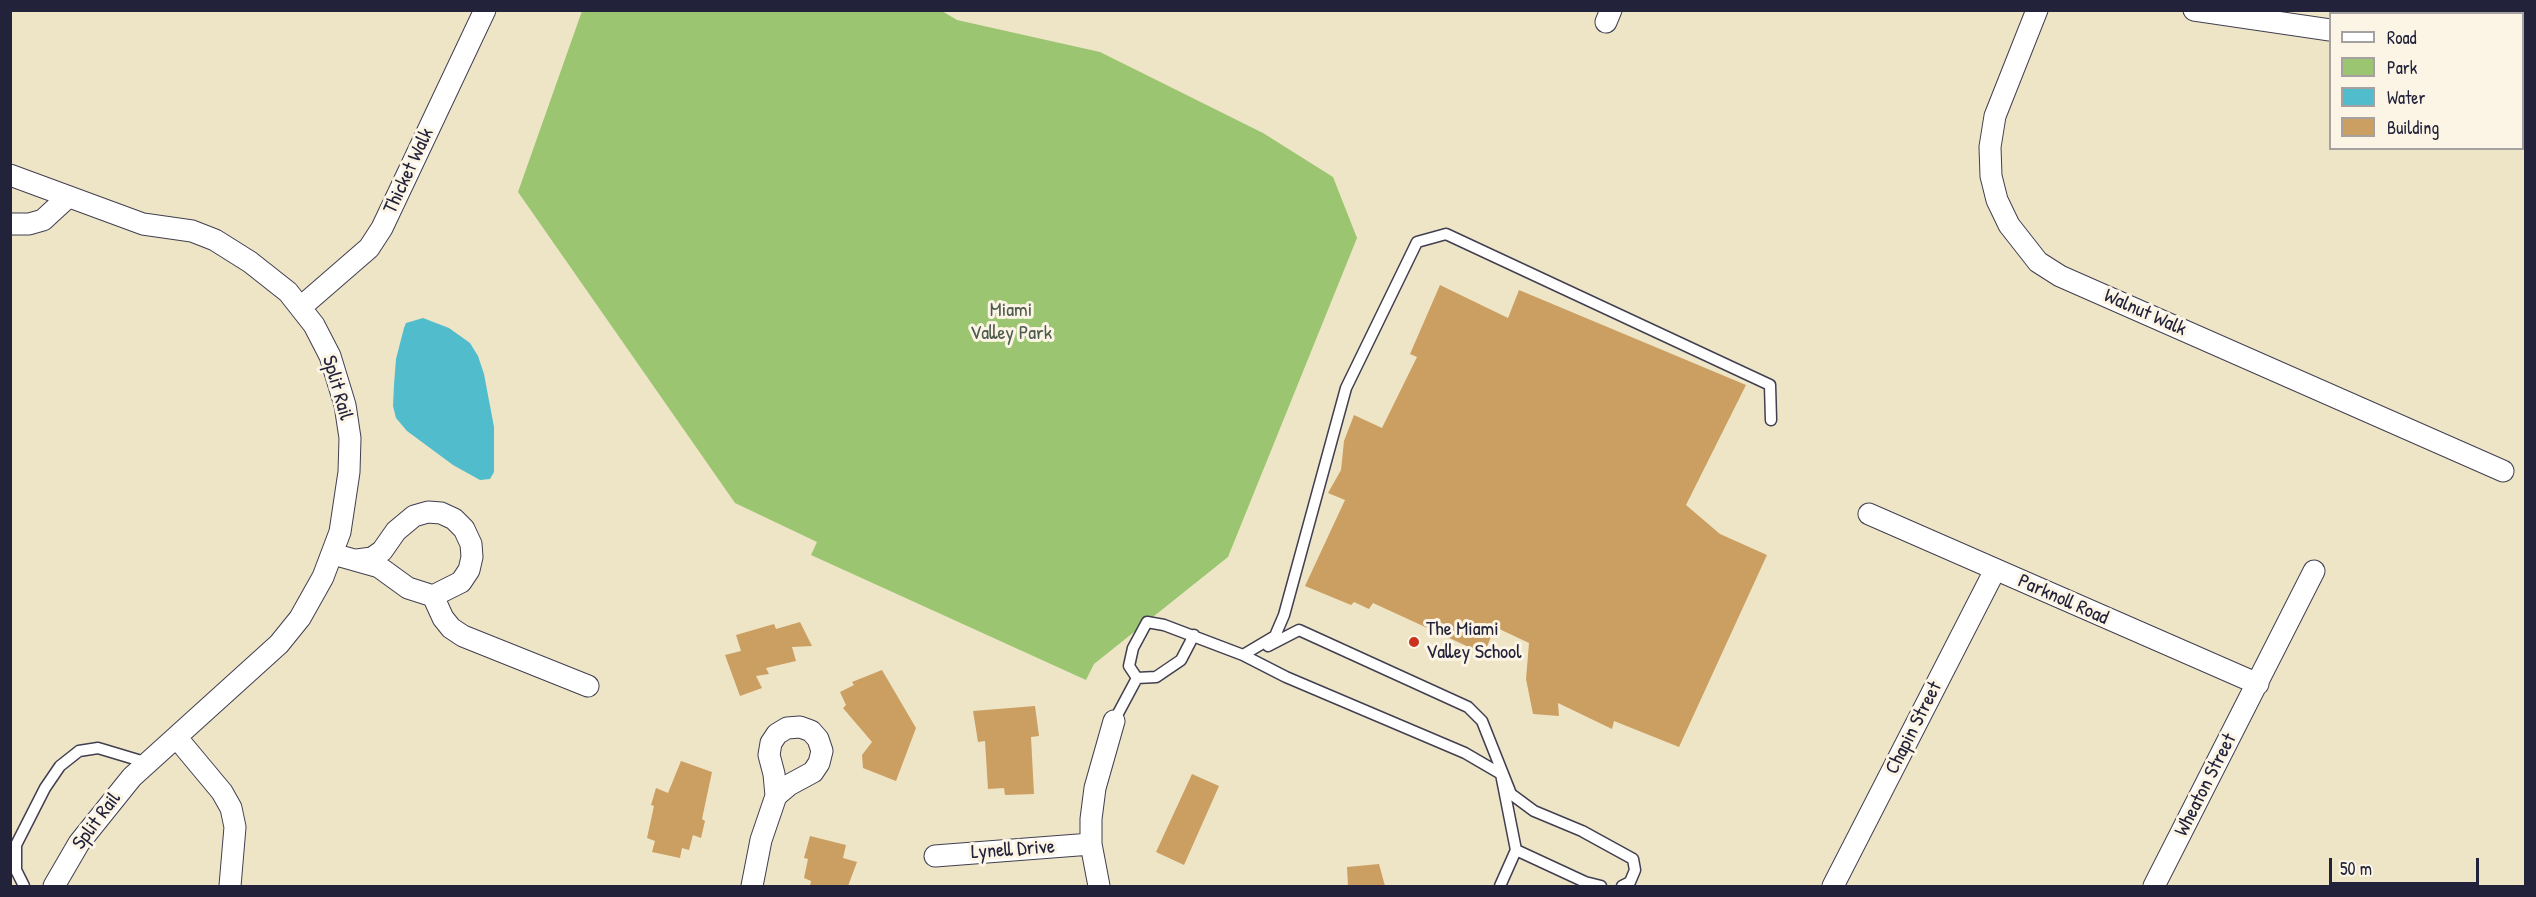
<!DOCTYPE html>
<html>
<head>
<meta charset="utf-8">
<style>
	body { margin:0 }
	#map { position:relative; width:2536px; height:897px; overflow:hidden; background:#eee5c7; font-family:"Patrick Hand",sans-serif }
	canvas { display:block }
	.frame { position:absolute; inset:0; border:12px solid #22223b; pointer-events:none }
	.legend { position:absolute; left:2329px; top:12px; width:195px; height:138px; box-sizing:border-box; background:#fcf5e5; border:2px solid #a5a1a1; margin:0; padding:8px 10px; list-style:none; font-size:18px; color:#22223b }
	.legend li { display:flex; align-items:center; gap:12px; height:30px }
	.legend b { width:30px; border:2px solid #a5a1a1 }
	.scale { position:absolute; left:2329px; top:858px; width:150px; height:27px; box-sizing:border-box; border:3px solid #22223b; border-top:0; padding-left:8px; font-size:18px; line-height:21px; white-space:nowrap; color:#22223b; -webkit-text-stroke:4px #fcf5e5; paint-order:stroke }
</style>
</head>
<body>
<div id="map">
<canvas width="2536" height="897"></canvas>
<div class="frame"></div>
<ul class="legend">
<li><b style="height:8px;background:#fff"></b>Road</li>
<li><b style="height:16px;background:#9bc571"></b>Park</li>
<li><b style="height:16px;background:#50bccc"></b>Water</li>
<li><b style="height:16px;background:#cb9f62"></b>Building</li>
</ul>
<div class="scale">50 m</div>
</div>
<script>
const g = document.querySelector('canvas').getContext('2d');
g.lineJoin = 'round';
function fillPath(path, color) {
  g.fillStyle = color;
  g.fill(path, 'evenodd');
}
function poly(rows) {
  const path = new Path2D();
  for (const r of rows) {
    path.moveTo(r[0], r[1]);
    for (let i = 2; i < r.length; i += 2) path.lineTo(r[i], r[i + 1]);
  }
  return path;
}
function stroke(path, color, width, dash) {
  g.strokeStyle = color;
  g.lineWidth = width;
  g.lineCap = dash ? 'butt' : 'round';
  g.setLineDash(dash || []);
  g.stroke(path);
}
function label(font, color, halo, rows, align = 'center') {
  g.font = font + ' "Patrick Hand",sans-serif';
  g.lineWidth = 6;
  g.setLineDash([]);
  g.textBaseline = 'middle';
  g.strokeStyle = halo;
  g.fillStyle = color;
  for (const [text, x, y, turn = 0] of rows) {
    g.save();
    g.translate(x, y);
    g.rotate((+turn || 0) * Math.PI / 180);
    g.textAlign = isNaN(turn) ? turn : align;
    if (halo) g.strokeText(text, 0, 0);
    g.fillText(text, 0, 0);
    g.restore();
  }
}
fillPath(poly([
	[582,11,942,11,957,20,1100,52,1263,133,1333,177,1357,238,1228,557,1094,664,1086,680,811,555,817,542,735,503,518,192]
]), '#9bc571');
fillPath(poly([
	[423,318,449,328,470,343,478,356,484,374,494,427,494,472,490,479,480,480,453,465,407,431,396,418,393,406,394,385,396,359,404,328,406,323]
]), '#50bccc');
fillPath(poly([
	[1440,285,1508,318,1519,290,1746,385,1686,505,1720,534,1767,555,1679,747,1614,721,1612,729,1558,703,1559,716,1533,714,1526,679,1529,643,1495,627,1484,654,1373,603,1369,609,1354,602,1351,605,1305,586,1345,500,1328,493,1341,470,1344,441,1354,415,1382,428,1417,357,1410,354],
	[800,622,812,646,792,647,796,661,766,668,769,674,756,676,762,688,740,696,725,655,741,651,736,635,774,624,776,629],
	[882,670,916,728,896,781,863,768,862,755,872,742,843,708,846,705,840,692,854,685,852,682],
	[1035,706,1039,736,1031,737,1034,794,1005,795,1004,788,988,789,985,741,978,742,973,711],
	[681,761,712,772,702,819,705,821,701,838,693,835,689,850,682,848,680,858,652,852,655,841,647,838,654,806,651,805,656,788,668,793],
	[1192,774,1219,786,1184,865,1156,852],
	[810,836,846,845,843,858,857,862,848,886,810,886,811,881,804,878,808,859,804,858],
	[1379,864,1385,886,1348,886,1347,867]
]), '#cb9f62');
const service = poly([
	[1268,646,1299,630,1468,707,1482,721,1511,794,1534,811,1582,831,1633,859,1635,870,1630,882,1622,886],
	[1243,655,1275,636,1284,615,1346,388,1417,242,1446,234,1770,385,1771,420],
	[1137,678,1129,666,1133,648,1147,622,1164,625,1243,655,1286,677,1465,753,1501,774,1516,850,1500,886],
	[1137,678,1156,677,1181,660,1194,635],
	[1114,721,1137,678],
	[1516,850,1585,882,1601,886],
	[24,886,16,870,16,845,45,788,60,766,79,751,98,748,148,763]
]);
const minor = poly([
	[2037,10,1995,116,1990,147,1991,176,1997,200,2009,225,2038,262,2060,276,2503,471],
	[2194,10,2330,30],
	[2367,14,2368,10],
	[1606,22,1611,10],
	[2522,34,2526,33],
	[10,175,143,224,192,231,215,240,250,262,288,292,314,325,330,356,345,405,350,438,349,472,340,532,323,577,300,618,279,644,132,777,79,843,54,886],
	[10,224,29,224,43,220,68,197],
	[301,307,369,248,382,228,485,10],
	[1869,514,2258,684],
	[333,554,379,567,408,588,433,596,443,618,451,628,463,636,588,686],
	[357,560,372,558,382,551,396,531,414,516,428,512,441,513,454,519,464,529,471,544,472,557,469,570,461,582,433,596],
	[800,727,811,731,818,739,822,751,819,763,813,772,789,785,776,796,774,774,769,755,771,743,777,734,787,728,800,727],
	[177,738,222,792,231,808,235,827,230,886],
	[935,856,1091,844],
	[752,886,761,840,776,796],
	[1099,886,1091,844,1091,819,1095,788,1114,721],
	[1833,886,1995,570],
	[2154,886,2314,571]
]);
stroke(service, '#413f50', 13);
stroke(minor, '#413f50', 23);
stroke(service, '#fff', 10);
stroke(minor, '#fff', 21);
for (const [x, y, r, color] of [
	[1414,642,6,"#c8321e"]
]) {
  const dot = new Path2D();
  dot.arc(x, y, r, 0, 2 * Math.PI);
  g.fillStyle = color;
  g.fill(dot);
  stroke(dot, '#fcf5e5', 2);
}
label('20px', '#22223b', '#fcf5e5', [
	["Thicket Walk",409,171,-65],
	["Walnut Walk",2145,313,24],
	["Split Rail",337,388,74],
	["Parknoll Road",2063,600,24],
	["Chapin Street",1914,728,-63],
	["Wheaton Street",2206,785,-63],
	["Split Rail",97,821,-53],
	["Lynell Drive",1013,850,-4]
]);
label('20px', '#4c5b4e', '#fcf5e5', [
	["Miami",1011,311],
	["Valley Park",1011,334]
]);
label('20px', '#22223b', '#fcf5e5', [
	["The Miami",1426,630],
	["Valley School",1426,653]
], 'left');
</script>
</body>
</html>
